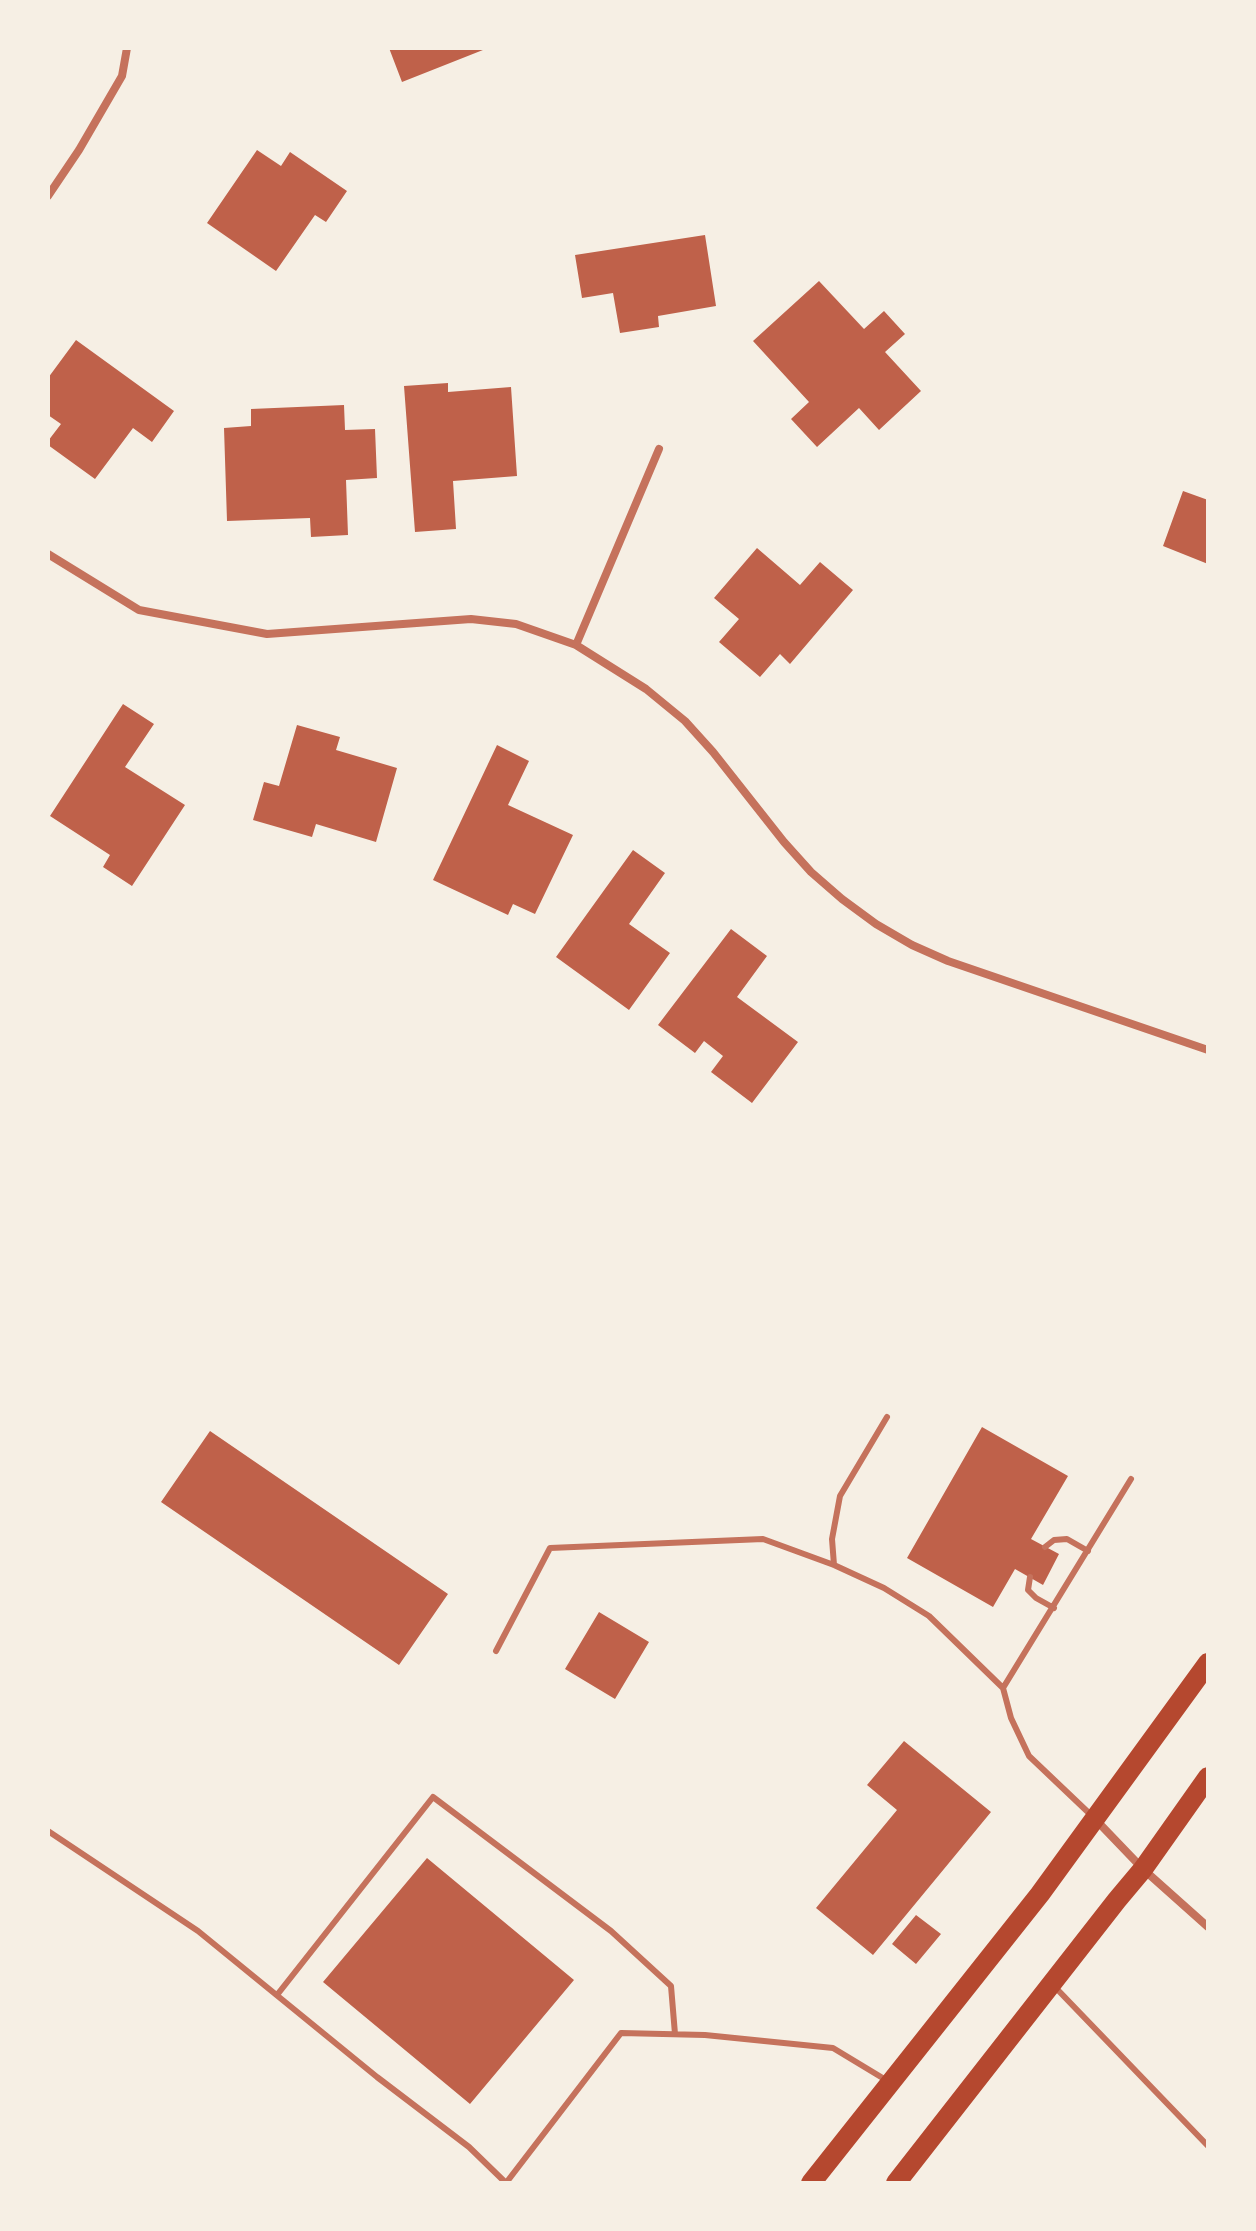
<!DOCTYPE html>
<html>
<head>
<meta charset="utf-8">
<style>
	body { margin:0 }
	#map { position:relative; width:1256px; height:2231px; overflow:hidden; background:#f6efe4; font-family:Ubuntu,sans-serif }
	canvas { display:block }
	.frame { position:absolute; inset:0; border:50px solid #f6efe4; pointer-events:none }
</style>
</head>
<body>
<div id="map">
<canvas width="1256" height="2231"></canvas>
<div class="frame"></div>
</div>
<script>
const g = document.querySelector('canvas').getContext('2d');
g.lineJoin = 'round';
function fillPath(path, color) {
  g.fillStyle = color;
  g.fill(path, 'evenodd');
}
function poly(rows) {
  const path = new Path2D();
  for (const r of rows) {
    path.moveTo(r[0], r[1]);
    for (let i = 2; i < r.length; i += 2) path.lineTo(r[i], r[i + 1]);
  }
  return path;
}
function stroke(path, color, width, dash) {
  g.strokeStyle = color;
  g.lineWidth = width;
  g.lineCap = dash ? 'butt' : 'round';
  g.setLineDash(dash || []);
  g.stroke(path);
}
fillPath(poly([
	[389,48,488,48,402,82],
	[257,150,281,166,290,152,347,191,326,222,315,215,276,271,207,223],
	[705,235,716,306,658,316,659,327,620,333,613,293,582,298,575,255],
	[819,281,864,329,884,311,905,334,885,352,921,391,879,430,859,408,817,447,791,419,809,402,753,341],
	[76,340,174,411,152,442,133,428,95,479,48,445,48,441,61,424,48,415,48,378],
	[448,383,448,392,511,387,517,476,453,481,456,529,415,532,404,386],
	[344,405,345,430,375,429,377,478,346,480,348,535,311,537,310,518,227,521,224,428,251,426,251,409],
	[1183,491,1208,500,1208,564,1163,546],
	[757,548,800,585,820,562,853,590,790,664,780,654,760,677,719,642,739,619,714,598],
	[123,704,154,724,125,767,185,805,132,886,103,867,110,855,50,816],
	[297,725,340,737,336,750,397,768,376,842,316,824,312,837,253,820,264,782,279,786],
	[497,745,529,761,508,805,573,835,535,914,513,904,508,915,433,880],
	[633,850,665,873,629,924,670,953,629,1010,556,957],
	[731,929,767,956,737,997,798,1042,752,1103,711,1072,723,1056,704,1041,695,1053,658,1025],
	[982,1427,1068,1476,1031,1539,1059,1554,1043,1585,1015,1569,993,1607,907,1558],
	[210,1431,448,1594,399,1665,161,1502],
	[599,1612,649,1642,615,1699,565,1669],
	[904,1741,991,1812,873,1955,816,1908,897,1810,867,1785],
	[427,1858,574,1980,470,2104,323,1982],
	[916,1915,941,1934,916,1964,892,1944]
]), '#bf614a');
stroke(poly([
	[1045,1547,1054,1540,1067,1539,1088,1551],
	[834,1565,832,1539,840,1496,887,1417],
	[1030,1577,1028,1590,1036,1598,1054,1608],
	[496,1651,550,1548,763,1539,834,1565,884,1588,929,1616,1003,1688,1011,1718,1029,1756,1091,1815],
	[1003,1688,1131,1479],
	[48,1831,198,1931,377,2077,469,2147,505,2182],
	[1054,1986,1208,2146],
	[277,1995,433,1797,611,1931,671,1986,675,2034],
	[506,2183,621,2033,705,2035,833,2048,886,2080]
]), '#c5725c', 6);
stroke(poly([
	[48,196,79,150,122,76,127,48],
	[48,554,139,610,267,634,471,619,516,624,576,645,646,689,685,721,713,752,784,842,811,872,842,899,876,924,912,945,948,961,1208,1050],
	[576,645,659,449],
	[1096,1820,1143,1869,1208,1927]
]), '#c5725c', 8);
stroke(poly([
	[811,2183,1040,1894,1208,1663],
	[896,2183,1117,1900,1143,1869,1208,1777]
]), '#b5482f', 20);
</script>
</body>
</html>
